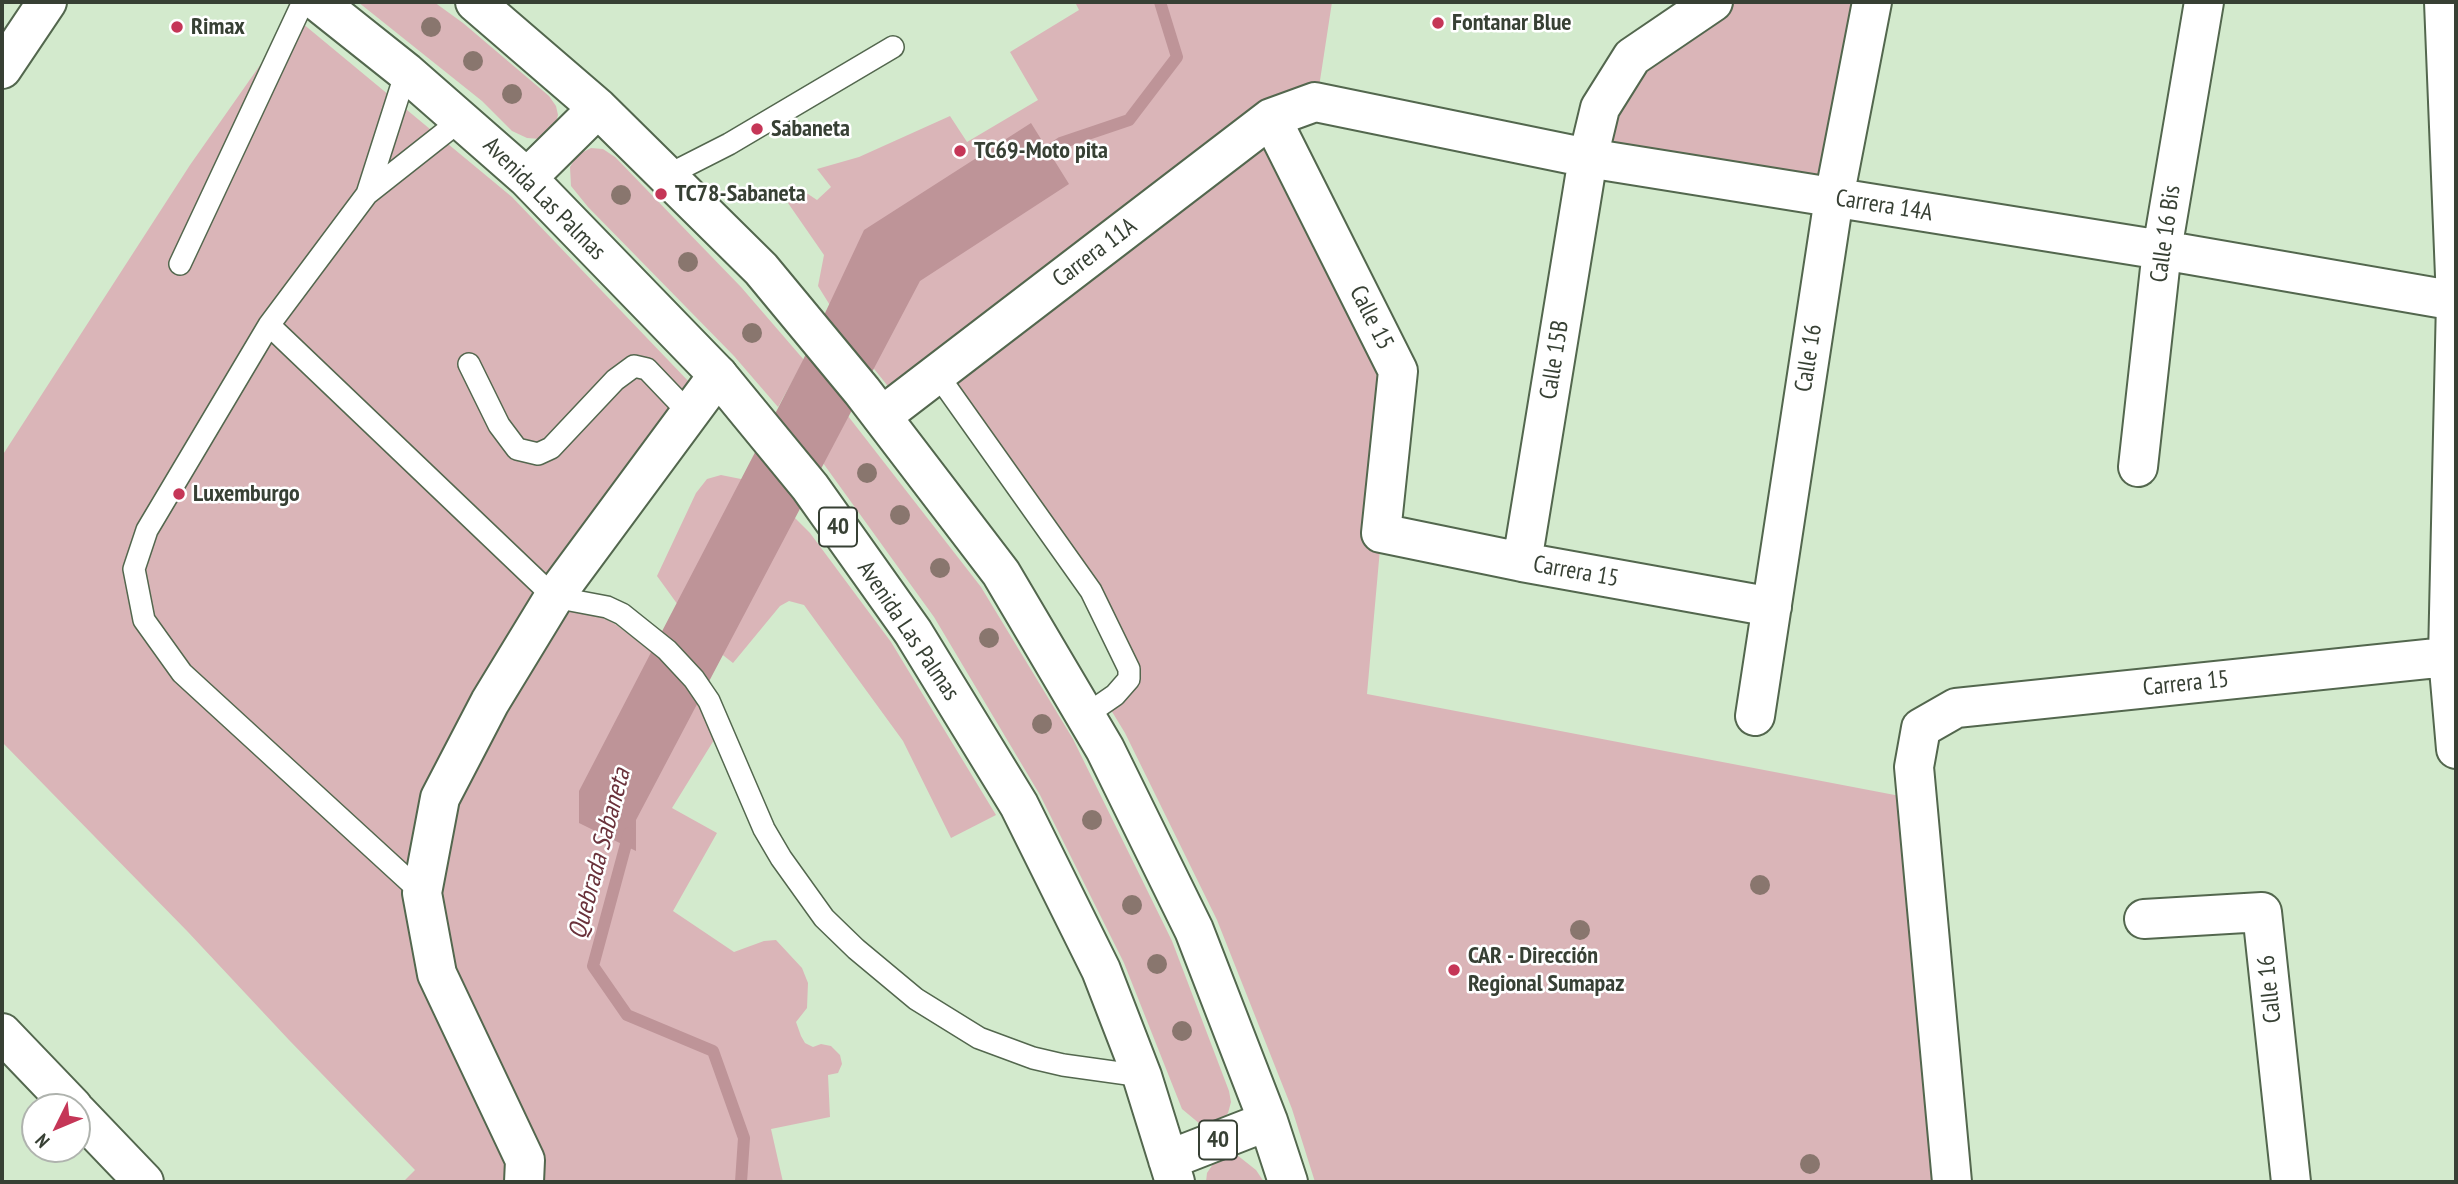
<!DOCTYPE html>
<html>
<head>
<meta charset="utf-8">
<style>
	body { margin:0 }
	#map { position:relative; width:2458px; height:1184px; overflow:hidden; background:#d3eacd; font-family:"PT Sans Narrow",sans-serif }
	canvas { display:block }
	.frame { position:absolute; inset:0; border:4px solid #374034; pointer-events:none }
	.north { position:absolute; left:21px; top:1093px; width:70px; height:70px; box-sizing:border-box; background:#fff; border:2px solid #afb3ae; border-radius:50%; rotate:227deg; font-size:19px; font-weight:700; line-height:28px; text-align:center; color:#374034 }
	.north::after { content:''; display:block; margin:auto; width:24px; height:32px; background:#c53657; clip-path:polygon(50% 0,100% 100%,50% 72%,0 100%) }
</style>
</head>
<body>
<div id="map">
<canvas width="2458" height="1184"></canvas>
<div class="frame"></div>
<div class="north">N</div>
</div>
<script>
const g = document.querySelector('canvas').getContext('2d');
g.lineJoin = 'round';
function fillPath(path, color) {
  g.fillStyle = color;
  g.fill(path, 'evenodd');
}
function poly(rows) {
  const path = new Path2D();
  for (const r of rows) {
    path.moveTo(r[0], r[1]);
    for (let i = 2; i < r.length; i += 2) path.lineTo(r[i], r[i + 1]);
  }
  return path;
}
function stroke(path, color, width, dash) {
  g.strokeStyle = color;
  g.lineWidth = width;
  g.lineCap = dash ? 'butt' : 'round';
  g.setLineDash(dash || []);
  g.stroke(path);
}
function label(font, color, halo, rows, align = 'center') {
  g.font = font + ' "PT Sans Narrow",sans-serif';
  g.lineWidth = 5;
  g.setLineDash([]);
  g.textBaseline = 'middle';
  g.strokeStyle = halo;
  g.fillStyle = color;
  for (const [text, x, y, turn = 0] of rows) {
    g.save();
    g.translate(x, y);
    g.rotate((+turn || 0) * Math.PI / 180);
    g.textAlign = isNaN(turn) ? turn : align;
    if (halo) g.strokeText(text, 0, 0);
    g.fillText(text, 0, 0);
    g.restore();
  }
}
fillPath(poly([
	[358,2,434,2,463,23,549,96,556,106,558,115,555,126,540,139,527,138,512,131,482,101],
	[1075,2,1332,2,1319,87,891,390,854,344,818,286,824,255,788,203,802,190,817,200,831,187,817,169,859,157,950,116,967,142,1038,100,1010,52,1079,10],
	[1734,2,1862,2,1826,187,1601,151,1608,114,1644,63],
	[302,23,512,197,691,384,535,597,408,894,507,1162,508,1182,403,1182,415,1170,289,1040,188,932,2,742,2,456,190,165,277,41],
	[1266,143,1381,372,1380,549,1367,694,1900,796,1935,1182,1315,1182,1292,1109,1217,920,1125,733,1111,710,1121,704,1139,681,1139,668,1134,654,1100,585,953,381],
	[591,148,603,149,615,157,741,287,804,360,778,407,734,356,588,207,571,186,570,167,577,155],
	[848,416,981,587,1073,739,1172,941,1229,1091,1231,1102,1228,1113,1221,1121,1213,1125,1200,1124,1182,1109,1124,963,1040,795,934,617,823,463],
	[721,475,741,479,777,500,810,533,891,642,996,815,951,838,903,741,804,605,789,601,780,606,733,663,710,645,678,605,657,576,696,493,707,479],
	[562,605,592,612,615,624,660,658,703,710,714,740,672,808,717,833,673,911,734,952,764,941,776,940,802,968,808,983,807,1008,796,1022,801,1036,805,1043,813,1047,821,1044,831,1046,840,1055,842,1064,838,1073,828,1075,830,1117,771,1129,783,1182,541,1182,453,972,441,886,453,806],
	[1237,1155,1256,1170,1264,1182,1206,1182,1207,1173,1215,1161,1227,1156]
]), '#dab5b8');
fillPath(poly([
	[1031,123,1069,184,920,281,636,820,636,851,579,823,579,791,803,360,864,230]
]), '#be9498');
stroke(poly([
	[1037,159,1061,143,1129,120,1177,57,1160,2],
	[629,833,593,966,627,1015,713,1051,744,1138,741,1182]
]), '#be9498', 12);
const service = poly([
	[668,175,729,144,893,47],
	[367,194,406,72],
	[180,264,303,2],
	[269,325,554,597,607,607,622,614,667,650,694,679,709,701,764,829,781,858,824,918,856,949,916,999,979,1038,1033,1058,1063,1065,1142,1076],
	[469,364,499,425,517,449,538,454,551,448,615,380,634,366,647,369,689,413],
	[937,374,1091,591,1129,669,1129,679,1115,695,1086,715],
	[422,893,182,673,144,620,134,569,147,530,269,325,367,194,462,119]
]);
const minor = poly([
	[2444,2,2456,301,2448,657,2456,749],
	[2,69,47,2],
	[1271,118,1398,371,1381,533,1522,562,1772,607],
	[882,416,1271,118,1315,102,1588,158,2162,250,2456,301],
	[2138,467,2162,250,2204,2],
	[1522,562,1588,158,1600,108,1632,57,1713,2],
	[1755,716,1834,198,1872,2],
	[2144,919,2262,912,2291,1182],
	[2,1033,73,1107],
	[77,1112,144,1182],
	[524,1182,525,1160,437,974,422,893,440,798,490,702,554,597,718,375],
	[1952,1182,1914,767,1921,728,1956,708,2456,656]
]);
const primary = poly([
	[318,2,406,72,527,178,718,375,810,487,913,632,1019,805,1101,970,1142,1076,1175,1182],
	[475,2,598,108,761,269,862,391,1001,573,1105,749,1194,930,1268,1121,1288,1182],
	[527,178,598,108],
	[1168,1160,1268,1121]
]);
stroke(service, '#53674e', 24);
stroke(minor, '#53674e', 42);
stroke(primary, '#53674e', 42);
stroke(service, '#fff', 21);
stroke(minor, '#fff', 38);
stroke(primary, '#fff', 38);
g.fillStyle = '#89766e';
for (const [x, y] of [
	[431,27],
	[473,61],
	[512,94],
	[621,195],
	[688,262],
	[752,333],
	[867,473],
	[900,515],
	[940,568],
	[989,638],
	[1042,724],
	[1092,820],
	[1760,885],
	[1132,905],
	[1580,930],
	[1157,964],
	[1182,1031],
	[1810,1164]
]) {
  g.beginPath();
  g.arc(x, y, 10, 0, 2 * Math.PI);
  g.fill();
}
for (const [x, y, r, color] of [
	[1438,23,7,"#c53657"],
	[177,27,7,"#c53657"],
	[757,129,7,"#c53657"],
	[960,151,7,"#c53657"],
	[661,194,7,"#c53657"],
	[179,494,7,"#c53657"],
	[1454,970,7,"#c53657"]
]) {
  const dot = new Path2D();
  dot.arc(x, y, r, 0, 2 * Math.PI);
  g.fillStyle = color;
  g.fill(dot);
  stroke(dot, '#fff', 2.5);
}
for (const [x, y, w] of [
	[838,527,38],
	[1218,1140,38]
]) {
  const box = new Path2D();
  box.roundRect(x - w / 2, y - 19.5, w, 39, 5);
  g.fillStyle = '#fff';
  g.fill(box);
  stroke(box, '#374034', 2);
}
label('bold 23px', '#374034', null, [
	["40",838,527],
	["40",1218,1140]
]);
label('bold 24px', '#374034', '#fff', [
	["Fontanar Blue",1452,23],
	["Rimax",191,27],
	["Sabaneta",771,129],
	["TC69-Moto pita",974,151],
	["TC78-Sabaneta",675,194],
	["Luxemburgo",193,494],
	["CAR - Dirección",1468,956],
	["Regional Sumapaz",1468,984]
], 'left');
label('24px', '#374034', '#fff', [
	["Avenida Las Palmas",544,199,45],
	["Carrera 14A",1884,206,9],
	["Calle 16 Bis",2166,234,-82],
	["Carrera 11A",1095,253,-37],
	["Calle 15",1371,318,63],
	["Calle 16",1809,358,-81],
	["Calle 15B",1555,360,-81],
	["Carrera 15",1576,572,10],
	["Avenida Las Palmas",908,631,56],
	["Carrera 15",2186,684,-6],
	["Calle 16",2270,989,-96]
]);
label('italic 26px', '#6a323b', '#fff', [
	["Quebrada Sabaneta",600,854,-75]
]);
</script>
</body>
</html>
